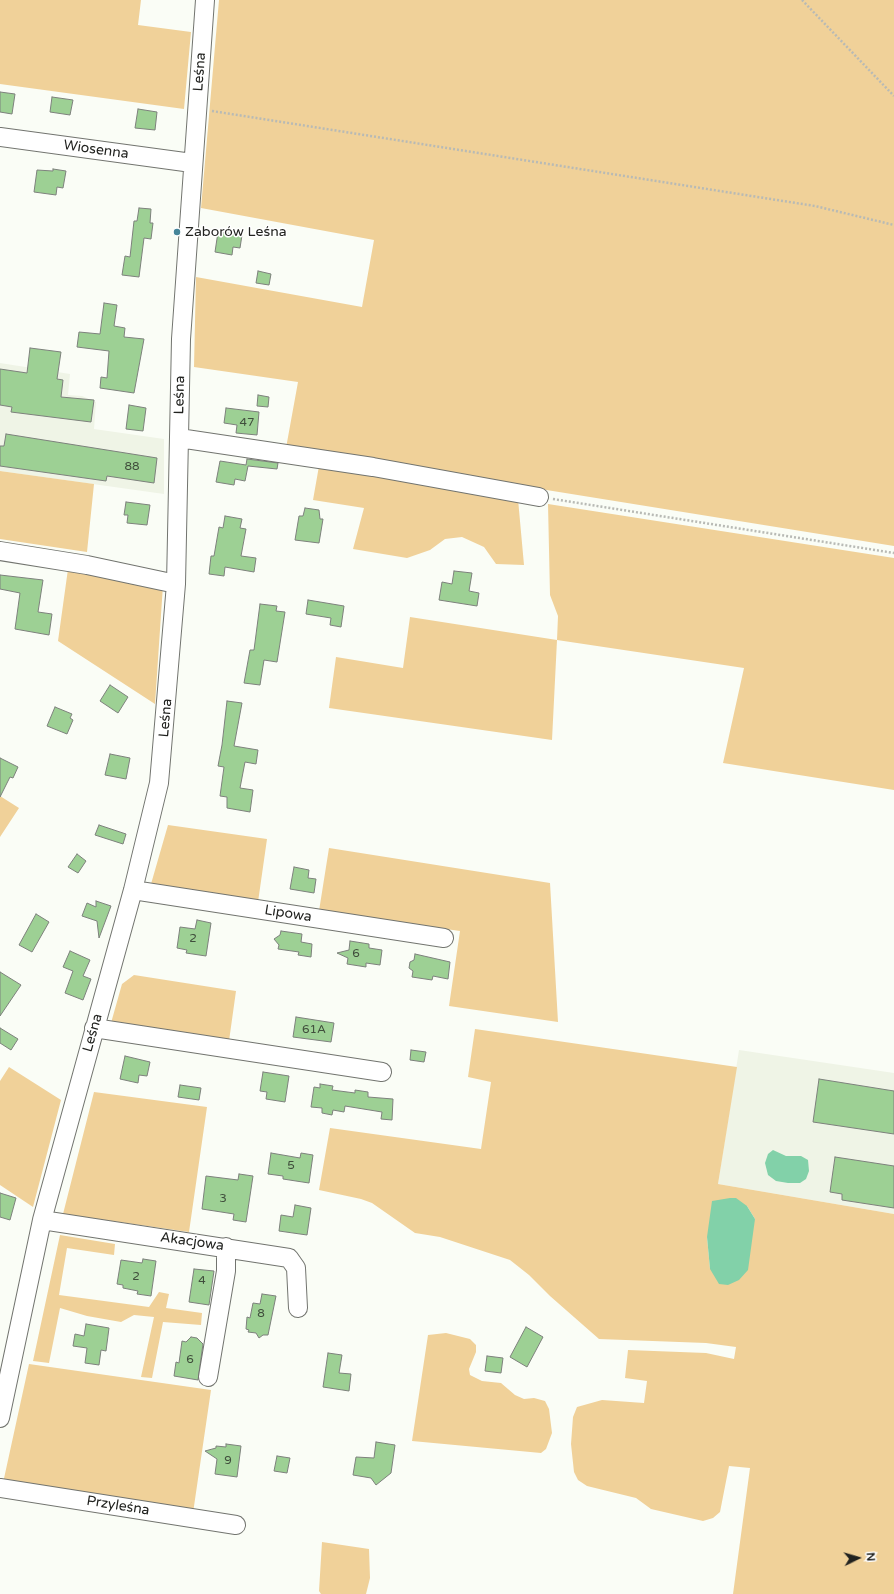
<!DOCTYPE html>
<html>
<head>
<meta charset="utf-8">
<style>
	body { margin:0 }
	#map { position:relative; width:894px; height:1594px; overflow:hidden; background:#fafdf6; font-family:"Varela Round",sans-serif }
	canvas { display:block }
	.north { position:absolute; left:838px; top:1538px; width:40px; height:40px; -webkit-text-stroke:3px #fff; paint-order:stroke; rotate:85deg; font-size:11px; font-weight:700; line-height:16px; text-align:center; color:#21221f }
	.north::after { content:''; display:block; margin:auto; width:14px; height:18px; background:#21221f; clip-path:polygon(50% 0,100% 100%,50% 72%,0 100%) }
</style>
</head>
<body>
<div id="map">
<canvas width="894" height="1594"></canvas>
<div class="north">N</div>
</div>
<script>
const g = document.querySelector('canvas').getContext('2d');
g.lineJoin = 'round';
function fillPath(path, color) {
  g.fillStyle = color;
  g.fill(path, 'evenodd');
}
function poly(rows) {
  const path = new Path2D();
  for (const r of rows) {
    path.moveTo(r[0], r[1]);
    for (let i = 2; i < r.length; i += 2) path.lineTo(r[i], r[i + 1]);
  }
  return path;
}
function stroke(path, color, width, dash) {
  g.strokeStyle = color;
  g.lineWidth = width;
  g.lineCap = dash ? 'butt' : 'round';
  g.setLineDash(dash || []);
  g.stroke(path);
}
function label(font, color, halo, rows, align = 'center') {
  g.font = font + ' "Varela Round",sans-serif';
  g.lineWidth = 3;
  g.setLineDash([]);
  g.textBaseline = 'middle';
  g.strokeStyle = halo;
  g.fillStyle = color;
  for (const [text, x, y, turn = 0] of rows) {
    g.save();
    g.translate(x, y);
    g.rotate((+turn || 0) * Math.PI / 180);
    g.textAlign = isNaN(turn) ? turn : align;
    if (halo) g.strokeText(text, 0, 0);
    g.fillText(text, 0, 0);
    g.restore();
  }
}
fillPath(poly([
	[0,363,70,374,68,395,82,396,96,402,94,429,164,439,164,494,0,471],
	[739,1050,894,1073,894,1214,718,1184]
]), '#eff4e6');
fillPath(poly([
	[0,0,141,0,138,25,191,32,184,109,0,84],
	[219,0,894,0,894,546,286,448,298,382,194,367,196,277,362,307,374,240,201,208],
	[319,466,518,499,524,565,496,564,484,547,462,537,445,539,430,550,407,558,353,549,364,508,313,500],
	[0,471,94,484,87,552,0,539],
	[548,504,894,558,894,790,723,763,744,668,557,640,552,740,329,708,336,657,403,668,410,617,557,640,558,616,550,595],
	[68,569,163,585,155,704,58,641],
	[0,796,19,808,0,837],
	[168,825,267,839,258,902,151,884],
	[329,848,550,883,558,1022,449,1006,460,931,319,911],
	[134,975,236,991,229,1041,111,1023,122,984],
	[475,1029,737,1067,718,1184,894,1214,894,1594,733,1594,750,1468,729,1466,720,1512,713,1518,703,1521,651,1509,636,1498,587,1486,578,1480,574,1472,571,1444,573,1417,577,1407,602,1400,644,1403,647,1381,625,1378,628,1350,706,1353,734,1359,736,1347,706,1343,599,1339,550,1296,529,1275,510,1260,440,1237,415,1233,372,1203,361,1199,319,1190,330,1128,481,1149,491,1082,468,1077],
	[747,1206,755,1219,710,1269,707,1237],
	[9,1067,61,1100,33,1207,0,1185,0,1081],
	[94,1092,207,1107,189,1232,63,1214],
	[60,1235,115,1244,114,1255,67,1248,59,1295,149,1307,159,1292,169,1294,166,1308,202,1313,201,1325,163,1322,152,1378,141,1377,154,1317,134,1315,121,1322,87,1316,60,1308,49,1363,33,1361],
	[446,1333,470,1339,476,1345,476,1352,469,1369,470,1375,482,1381,501,1383,515,1395,524,1399,534,1398,545,1401,549,1409,552,1433,546,1449,541,1453,412,1441,428,1335],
	[29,1364,211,1390,193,1513,3,1483],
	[322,1542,369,1549,370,1578,366,1594,321,1594,319,1591]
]), '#f0d199');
fillPath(poly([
	[773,1150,786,1156,801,1156,808,1160,809,1171,806,1179,800,1183,788,1183,776,1181,768,1175,765,1163,768,1154],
	[730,1198,736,1198,747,1206,755,1219,748,1270,739,1280,728,1285,719,1284,710,1269,707,1237,712,1201]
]), '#82d1a9');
const building = poly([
	[0,92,15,94,12,114,0,112,0,92],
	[52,97,73,100,70,115,50,112,52,97],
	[138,109,157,112,155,130,135,128,138,109],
	[53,169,66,171,63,188,57,187,56,195,34,192,37,170,53,171,53,169],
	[139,208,151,209,150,223,153,223,151,239,144,238,139,277,122,275,125,256,130,257,134,221,137,221,139,208],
	[218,232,242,235,240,248,233,247,232,255,215,252,218,232],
	[258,271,271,274,269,285,256,283,258,271],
	[104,303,117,305,114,326,125,328,124,337,144,339,134,393,100,388,101,377,107,378,109,351,77,347,79,332,100,334,104,303],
	[30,348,61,352,57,379,63,380,61,397,94,400,91,422,11,412,12,407,0,405,0,369,27,373,30,348],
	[258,395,269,397,268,407,257,406,258,395],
	[129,405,146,408,143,431,126,429,129,405],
	[226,408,259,412,257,435,236,433,237,425,224,423,226,408],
	[6,434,157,458,154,483,107,476,106,481,0,466,0,446,4,446,6,434],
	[247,459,278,463,277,469,248,466,245,481,235,479,234,485,216,482,220,461,246,465,247,459],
	[126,502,150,505,147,525,127,523,128,515,124,515,126,502],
	[305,508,319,510,320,519,323,519,319,543,295,540,299,516,303,516,305,508],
	[225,516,242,519,240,528,246,529,241,556,256,558,254,572,225,567,224,576,209,574,211,556,214,556,219,527,223,528,225,516],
	[454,571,472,573,469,591,479,593,477,606,439,600,442,582,452,584,454,571],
	[0,575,43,580,38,612,52,614,49,635,15,629,20,593,0,589,0,575],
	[308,600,344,606,341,627,330,625,331,618,306,614,308,600],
	[260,604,277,606,276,611,285,612,277,662,264,660,260,685,244,683,250,650,254,650,260,604],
	[110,685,128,697,118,713,100,701,110,685],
	[227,701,242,703,234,746,258,750,256,764,245,762,240,788,253,790,250,812,227,808,227,797,220,796,224,767,218,766,222,745,227,701],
	[55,707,72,714,70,718,73,720,67,734,47,726,55,707],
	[110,754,130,758,126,779,105,775,110,754],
	[0,758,18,767,13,778,10,777,0,797,0,758],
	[99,825,126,834,123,844,95,835,99,825],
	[77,854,86,861,78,873,68,867,77,854],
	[294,867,309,870,308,878,316,879,314,893,290,889,294,867],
	[96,901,111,906,99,938,97,921,82,916,87,903,96,907,96,901],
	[36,914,49,922,32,952,19,945,36,914],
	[197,920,211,923,206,956,186,953,187,950,177,948,180,927,195,929,197,920],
	[281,931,302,934,301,942,312,944,311,957,298,955,299,952,278,949,279,945,274,939,280,935,281,931],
	[350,941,369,944,369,948,382,950,380,965,366,963,366,967,347,964,348,958,337,953,349,950,350,941],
	[70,951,90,960,83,976,91,979,83,1000,65,993,73,971,63,967,70,951],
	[415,954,450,962,448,979,433,976,432,980,412,977,413,971,409,968,410,962,414,960,415,954],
	[0,972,21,985,0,1016,0,972],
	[296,1017,334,1023,331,1042,293,1037,296,1017],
	[0,1028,18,1039,11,1050,0,1043,0,1028],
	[411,1050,426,1052,424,1062,410,1060,411,1050],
	[125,1056,150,1062,147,1076,139,1075,138,1083,120,1079,125,1056],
	[263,1072,289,1076,285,1102,266,1099,267,1092,260,1091,263,1072],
	[819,1079,894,1091,894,1134,813,1122,819,1079],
	[320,1084,333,1086,332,1090,355,1093,355,1090,368,1092,368,1097,393,1099,392,1120,381,1119,382,1112,345,1106,344,1112,333,1110,332,1115,322,1113,322,1108,311,1107,314,1087,320,1088,320,1084],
	[180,1085,201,1088,199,1100,178,1097,180,1085],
	[271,1153,300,1158,301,1153,313,1155,309,1183,283,1179,283,1176,268,1174,271,1153],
	[835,1157,894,1166,894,1208,842,1200,842,1194,830,1192,835,1157],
	[239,1174,253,1176,246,1222,233,1220,234,1214,202,1209,206,1176,238,1180,239,1174],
	[0,1193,16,1198,10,1220,0,1217,0,1193],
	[295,1205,311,1208,307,1235,279,1231,281,1215,293,1217,295,1205],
	[143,1259,156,1261,151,1296,137,1294,138,1291,123,1288,123,1285,117,1284,121,1260,142,1263,143,1259],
	[194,1269,214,1271,209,1305,189,1302,194,1269],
	[262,1294,276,1296,268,1335,263,1335,259,1338,256,1333,248,1332,249,1330,246,1329,247,1317,250,1318,253,1303,260,1304,262,1294],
	[86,1324,109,1328,106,1351,101,1350,99,1365,85,1363,87,1348,73,1346,75,1334,84,1336,86,1324],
	[526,1327,543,1337,527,1367,510,1357,526,1327],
	[191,1337,197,1338,203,1344,198,1380,174,1376,176,1362,179,1363,182,1341,186,1342,191,1337],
	[328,1353,342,1355,339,1373,351,1374,349,1391,323,1387,328,1353],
	[487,1356,503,1358,501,1373,485,1371,487,1356],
	[376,1442,395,1445,391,1473,376,1485,371,1478,353,1475,356,1457,374,1458,376,1442],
	[226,1444,241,1446,237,1477,215,1474,217,1459,205,1451,216,1448,216,1446,226,1447,226,1444],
	[277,1456,290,1458,287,1473,274,1471,277,1456]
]);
fillPath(building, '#9dd094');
stroke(building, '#7d817c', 1);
const minor = poly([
	[0,137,192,163],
	[179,438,373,467,539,497],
	[0,551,87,565,176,584],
	[133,890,444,938],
	[94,1028,382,1072],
	[42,1220,289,1258,296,1268,298,1308],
	[208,1377,226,1271,226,1247],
	[0,1418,42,1220,133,890,159,783,176,584,181,339,205,0],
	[0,1488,236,1525]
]);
stroke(minor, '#72746f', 20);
stroke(poly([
	[802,0,894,96],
	[212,111,815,206,894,225],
	[553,499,894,553]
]), '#b8bab5', 2.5, [2, 2]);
stroke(minor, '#fff', 18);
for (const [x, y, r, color] of [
	[177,232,4,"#458599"]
]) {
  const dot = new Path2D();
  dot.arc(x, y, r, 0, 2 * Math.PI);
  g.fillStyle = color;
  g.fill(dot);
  stroke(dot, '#fff', 1.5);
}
label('12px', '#404e3c', null, [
	["47",247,423],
	["88",132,467],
	["2",193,939],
	["6",356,954],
	["61A",314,1030],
	["5",291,1166],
	["3",223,1199],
	["2",136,1277],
	["4",202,1281],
	["8",261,1314],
	["6",190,1360],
	["9",228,1461]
]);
label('14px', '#21221f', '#fff', [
	["Leśna",200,72,-86],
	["Wiosenna",96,150,8],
	["Leśna",180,395,-89],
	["Leśna",166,718,-85],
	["Lipowa",288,914,9],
	["Leśna",93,1033,-74],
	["Akacjowa",192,1242,8],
	["Przyleśna",118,1506,9]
]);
label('14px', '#21221f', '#fff', [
	["Zaborów Leśna",185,232]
], 'left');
</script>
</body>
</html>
